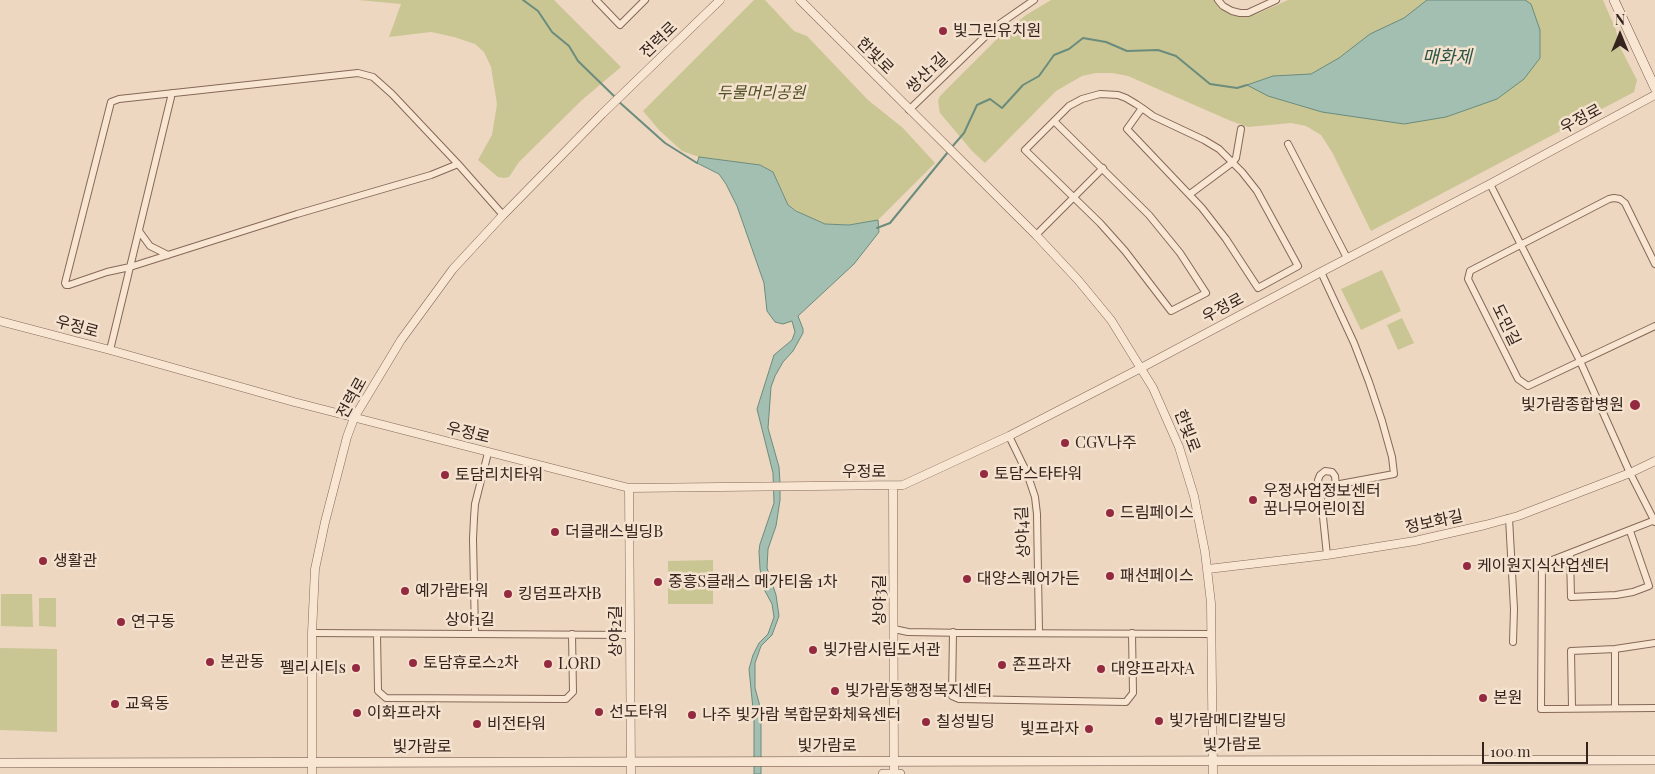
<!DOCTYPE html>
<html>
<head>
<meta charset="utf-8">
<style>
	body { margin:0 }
	#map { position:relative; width:1655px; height:774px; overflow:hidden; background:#edd7c0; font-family:"Playfair Display",serif }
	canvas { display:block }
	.north { position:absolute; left:1595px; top:10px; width:50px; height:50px; -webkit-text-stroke:4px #f4e2cf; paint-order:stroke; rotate:0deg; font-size:14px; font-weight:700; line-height:20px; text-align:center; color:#35241d }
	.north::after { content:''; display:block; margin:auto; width:18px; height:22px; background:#35241d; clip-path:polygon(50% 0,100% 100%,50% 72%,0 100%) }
	.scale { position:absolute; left:1482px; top:742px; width:106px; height:22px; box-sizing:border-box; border:2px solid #35241d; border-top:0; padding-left:6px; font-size:15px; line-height:18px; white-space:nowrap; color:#35241d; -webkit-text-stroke:4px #f4e2cf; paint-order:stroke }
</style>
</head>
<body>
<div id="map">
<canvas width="1655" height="774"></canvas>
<div class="north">N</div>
<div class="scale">100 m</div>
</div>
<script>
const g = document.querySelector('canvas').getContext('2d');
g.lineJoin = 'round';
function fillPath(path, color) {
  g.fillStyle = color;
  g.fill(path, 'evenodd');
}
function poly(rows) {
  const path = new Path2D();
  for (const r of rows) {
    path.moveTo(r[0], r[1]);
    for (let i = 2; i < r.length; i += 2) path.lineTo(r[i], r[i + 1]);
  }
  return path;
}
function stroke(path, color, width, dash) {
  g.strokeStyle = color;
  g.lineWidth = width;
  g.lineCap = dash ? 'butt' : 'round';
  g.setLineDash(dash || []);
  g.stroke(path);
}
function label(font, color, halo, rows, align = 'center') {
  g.font = font + ' "Playfair Display","Noto Sans KR",serif';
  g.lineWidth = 5;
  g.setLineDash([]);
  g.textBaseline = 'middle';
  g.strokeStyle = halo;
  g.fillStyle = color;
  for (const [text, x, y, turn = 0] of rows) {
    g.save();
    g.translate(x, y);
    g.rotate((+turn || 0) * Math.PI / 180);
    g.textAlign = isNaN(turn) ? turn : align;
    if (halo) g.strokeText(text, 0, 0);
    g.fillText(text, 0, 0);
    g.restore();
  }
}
fillPath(poly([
	[358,0,554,0,621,67,582,100,519,162,509,177,504,178,498,177,478,160,492,135,497,104,491,67,484,52,475,44,454,37,431,32,389,37,401,4],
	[754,0,765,0,794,31,807,36,868,100,903,128,935,163,878,220,849,225,833,224,825,224,807,217,788,205,773,172,760,165,699,157,682,151,659,130,643,111],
	[1051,0,1214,0,1226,12,1244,17,1259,13,1288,0,1603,0,1616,30,1619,45,1637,80,1634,92,1371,231,1332,152,1321,135,1306,126,1291,123,1248,127,1231,121,1128,76,1112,73,1096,73,1082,76,1056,91,985,163,972,151,940,113,938,101,940,96,998,38,1026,15],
	[1382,270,1401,311,1361,330,1341,289],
	[1402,318,1414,343,1398,350,1387,325],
	[713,560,713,604,668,604,668,561],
	[1,594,32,594,33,627,1,626],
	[39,598,56,598,56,627,39,626],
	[0,648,57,649,57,732,0,730]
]), '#cac694');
const water = poly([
	[1427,0,1525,0,1531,4,1540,30,1540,58,1524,79,1497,99,1446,117,1404,124,1322,112,1268,96,1247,85,1273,76,1311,74,1339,58,1370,34,1404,18,1427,0],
	[699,157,760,165,773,172,788,205,796,211,825,224,849,225,878,220,879,232,854,264,798,316,803,329,803,333,793,351,783,362,775,376,771,387,768,428,779,467,780,483,780,500,776,526,768,549,767,568,776,595,779,616,772,635,761,646,755,663,755,688,761,710,761,774,754,774,754,719,749,669,753,655,759,643,768,634,774,617,772,604,765,591,760,569,759,551,760,544,774,503,773,473,757,409,774,355,792,340,795,332,792,321,783,324,775,322,767,311,764,283,737,206,726,184,719,174,697,163,699,157]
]);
fillPath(water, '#a3bfb1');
stroke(water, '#6a8c7d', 1);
stroke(poly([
	[523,0,538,11,552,32,569,46,578,61,615,97],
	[618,101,665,143,697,163],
	[951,148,964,133,977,105,990,99,1002,108,1023,85,1039,76,1054,55,1069,49,1083,38,1106,42,1127,51,1158,50,1176,56,1210,84,1237,88,1247,85],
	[877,228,890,223,948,152]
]), '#6a8c7d', 2);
const minor = poly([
	[596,0,620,25,645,0],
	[1218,0,1223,6,1232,11,1240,13,1248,13,1276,0],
	[909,110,995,27,1034,0],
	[1054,121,1149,215,1180,253,1206,293,1171,311,1125,251,1100,223,1025,150,1069,106,1082,99,1100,94,1118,95,1126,98,1136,104,1142,108,1153,116,1204,140,1219,149,1242,172,1257,191,1298,266,1258,288,1226,239,1202,208,1127,129,1142,108],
	[1288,144,1347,258],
	[458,164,431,175,297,214,130,267,107,272,69,285,66,285,65,283,111,102,119,99,358,73,373,77,392,94,458,164,503,215],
	[1490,184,1580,361,1630,473,1655,522],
	[1190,194,1233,162,1236,158,1241,129],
	[139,231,150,246,168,255],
	[1036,235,1103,168],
	[1655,264,1625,203,1620,199,1614,198,1609,199,1470,271,1468,279,1518,379,1528,386,1655,326],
	[1321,272,1354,343,1369,382,1382,421,1392,457,1394,474,1340,484,1332,487,1323,517,1327,555],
	[110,350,172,93],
	[1009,436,1027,473,1035,497,1037,514,1039,632],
	[1331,490,1324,489,1319,484,1318,480,1320,475,1325,471,1332,472,1335,476,1336,486],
	[1509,518,1514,609,1513,642],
	[1655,520,1542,564,1541,709,1655,708],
	[1570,554,1571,597,1616,595,1633,592,1649,586,1630,531],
	[894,629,908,632,967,633,1211,634],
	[953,632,952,696,959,699,1126,702,1133,693,1132,633],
	[312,633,629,635],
	[377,634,378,691,386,698,566,699,573,692,572,634],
	[475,634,473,539,474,518,475,504,488,453],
	[1615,649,1615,708],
	[1572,708,1571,651,1615,649,1655,643]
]);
const tertiary = poly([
	[800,0,1036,235,1078,280,1111,320,1153,388,1179,447,1194,496,1205,552,1211,603,1213,774],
	[0,321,110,350,294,402,629,488,903,485,1009,436,1141,368,1321,272,1490,184,1655,95],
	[893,486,894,774],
	[629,488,631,774],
	[1208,569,1327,555,1415,541,1485,525,1518,516,1630,473,1655,461],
	[312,774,312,633,315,569,325,522,347,437,354,418,401,340,453,269,503,215,602,114,720,0]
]);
const secondary = poly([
	[1614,0,1655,88],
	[0,763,1655,760],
	[883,774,900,774]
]);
stroke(minor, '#856858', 8);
stroke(tertiary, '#856858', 9);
stroke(secondary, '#67493c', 10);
stroke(minor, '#f8e6d3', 6);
stroke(tertiary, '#f8e6d3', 8);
stroke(secondary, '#f8e6d3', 9);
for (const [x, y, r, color] of [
	[943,31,5,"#932a3f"],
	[1635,405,6,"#932a3f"],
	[1065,443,5,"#932a3f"],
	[984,474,5,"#932a3f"],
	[445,475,5,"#932a3f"],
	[1253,500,5,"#932a3f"],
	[1110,513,5,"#932a3f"],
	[555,532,5,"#932a3f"],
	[43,561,5,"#932a3f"],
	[1467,566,5,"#932a3f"],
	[1110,576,5,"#932a3f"],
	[967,579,5,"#932a3f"],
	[658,582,5,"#932a3f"],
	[405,591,5,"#932a3f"],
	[508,594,5,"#932a3f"],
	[121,622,5,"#932a3f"],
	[813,650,5,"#932a3f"],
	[210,662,5,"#932a3f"],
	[413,663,5,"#932a3f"],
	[548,664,5,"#932a3f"],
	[1002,665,5,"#932a3f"],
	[356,668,5,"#932a3f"],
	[1101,669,5,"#932a3f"],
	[835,691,5,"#932a3f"],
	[1483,698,5,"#932a3f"],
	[115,704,5,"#932a3f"],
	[599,712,5,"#932a3f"],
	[357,713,5,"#932a3f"],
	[692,715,5,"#932a3f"],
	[1159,721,5,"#932a3f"],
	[926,722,5,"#932a3f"],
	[477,724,5,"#932a3f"],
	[1089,729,5,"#932a3f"]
]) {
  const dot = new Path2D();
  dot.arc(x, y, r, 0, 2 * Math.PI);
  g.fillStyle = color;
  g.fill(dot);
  stroke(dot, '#f4e2cf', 2);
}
label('16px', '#35241d', '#f4e2cf', [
	["빛그린유치원",953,31],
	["빛가람종합병원",1624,405,"right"],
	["CGV나주",1075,443],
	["토담스타타워",994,474],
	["토담리치타워",455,475],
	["우정사업정보센터",1263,491],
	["꿈나무어린이집",1263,509],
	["드림페이스",1120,513],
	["더클래스빌딩B",565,532],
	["생활관",53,561],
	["케이원지식산업센터",1477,566],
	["패션페이스",1120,576],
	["대양스퀘어가든",977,579],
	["중흥S클래스 메가티움 1차",668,582],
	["예가람타워",415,591],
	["킹덤프라자B",518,594],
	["연구동",131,622],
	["빛가람시립도서관",823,650],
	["본관동",220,662],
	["토담휴로스2차",423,663],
	["LORD",558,664],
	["죤프라자",1012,665],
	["펠리시티s",346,668,"right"],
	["대양프라자A",1111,669],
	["빛가람동행정복지센터",845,691],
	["본원",1493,698],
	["교육동",125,704],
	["선도타워",609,712],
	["이화프라자",367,713],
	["나주 빛가람 복합문화체육센터",702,715],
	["빛가람메디칼빌딩",1169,721],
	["칠성빌딩",936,722],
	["비전타워",487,724],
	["빛프라자",1079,729,"right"]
], 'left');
label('16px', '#35241d', '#f4e2cf', [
	["전력로",659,40,-44],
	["한빛로",875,56,45],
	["쌍산1길",927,73,-44],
	["우정로",1581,119,-28],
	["우정로",1223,308,-28],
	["도민길",1506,325,64],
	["우정로",77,327,15],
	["전력로",352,398,-61],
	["한빛로",1187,431,69],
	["우정로",468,433,14],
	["우정로",864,472],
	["정보화길",1434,522,-12],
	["상야4길",1023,532,-93],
	["상야3길",880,600,-90],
	["상야1길",470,620],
	["상야2길",616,631,-90],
	["빛가람로",1232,745,-1],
	["빛가람로",827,746],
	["빛가람로",422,747]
]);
label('italic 16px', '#4e5124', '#f4e2cf', [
	["두물머리공원",761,93]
]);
label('italic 18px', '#2c554a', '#f4e2cf', [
	["매화제",1447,57]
]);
</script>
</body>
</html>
